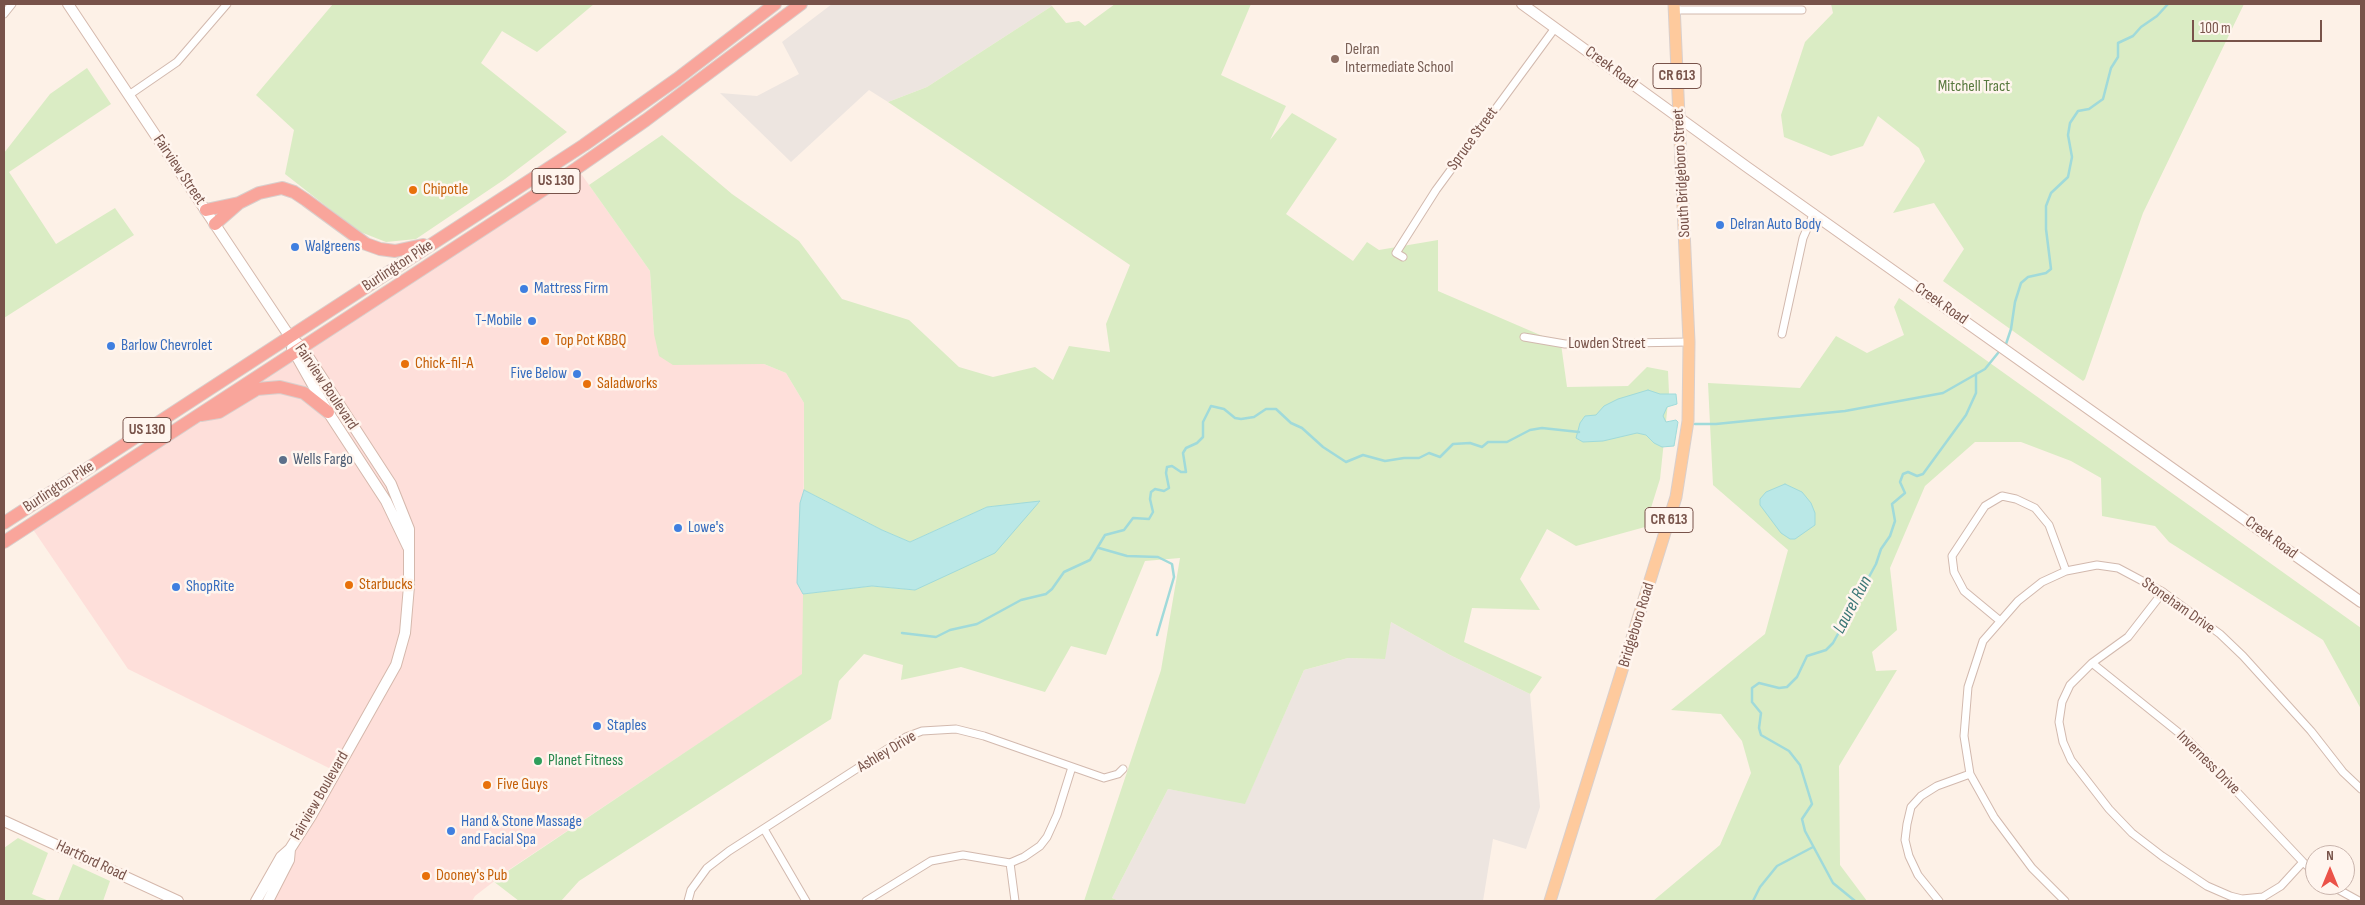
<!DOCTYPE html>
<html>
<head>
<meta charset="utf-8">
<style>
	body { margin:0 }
	#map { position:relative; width:2365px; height:905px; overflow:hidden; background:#fdf1e7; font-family:"Sofia Sans Condensed",sans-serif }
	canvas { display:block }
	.frame { position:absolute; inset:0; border:5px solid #78534a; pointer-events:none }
	.north { position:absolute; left:2305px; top:845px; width:50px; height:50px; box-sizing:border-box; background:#fff5ee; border:1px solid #c9b4ac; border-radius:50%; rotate:0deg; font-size:14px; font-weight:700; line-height:20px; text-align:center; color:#78534a }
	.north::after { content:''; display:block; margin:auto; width:18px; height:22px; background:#eb5248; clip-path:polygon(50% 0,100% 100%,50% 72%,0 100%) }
	.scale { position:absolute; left:2192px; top:20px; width:130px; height:22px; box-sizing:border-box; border:2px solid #78534a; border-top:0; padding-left:6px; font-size:15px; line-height:18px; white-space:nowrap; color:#78534a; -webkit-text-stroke:4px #fff5ee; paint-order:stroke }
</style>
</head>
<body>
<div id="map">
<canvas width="2365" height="905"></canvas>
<div class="frame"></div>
<div class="north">N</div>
<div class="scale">100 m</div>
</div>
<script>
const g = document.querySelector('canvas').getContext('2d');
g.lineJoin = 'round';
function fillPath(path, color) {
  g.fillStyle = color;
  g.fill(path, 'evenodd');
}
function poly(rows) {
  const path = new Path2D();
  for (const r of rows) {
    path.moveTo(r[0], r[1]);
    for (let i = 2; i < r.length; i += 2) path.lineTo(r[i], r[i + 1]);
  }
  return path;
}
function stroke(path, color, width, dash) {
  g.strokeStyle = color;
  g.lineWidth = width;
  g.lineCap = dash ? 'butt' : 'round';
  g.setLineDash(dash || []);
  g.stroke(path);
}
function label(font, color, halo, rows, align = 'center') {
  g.font = font + ' "Sofia Sans Condensed",sans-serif';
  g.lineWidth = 5;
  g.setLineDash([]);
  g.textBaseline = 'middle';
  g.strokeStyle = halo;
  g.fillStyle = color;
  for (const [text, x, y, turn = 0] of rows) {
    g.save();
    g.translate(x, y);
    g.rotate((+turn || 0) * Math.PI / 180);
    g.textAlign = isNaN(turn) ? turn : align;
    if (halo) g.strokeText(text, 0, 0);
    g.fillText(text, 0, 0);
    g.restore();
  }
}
fillPath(poly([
	[577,168,650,271,654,334,710,364,764,364,786,373,804,403,803,674,510,869,475,896,472,901,268,901,335,771,128,669,30,525]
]), '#fedfda');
fillPath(poly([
	[832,4,1050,4,1052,6,927,87,888,102,869,90,791,162,720,93,757,96,799,74,782,42],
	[1391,622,1450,655,1530,694,1540,807,1526,849,1493,839,1483,901,1119,901,1112,898,1168,789,1245,803,1304,670,1348,658,1384,659]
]), '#ede5e0');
fillPath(poly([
	[333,4,594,4,537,52,502,31,481,63,567,132,505,179,416,239,386,242,358,231,285,174,294,130,256,95],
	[1115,4,1251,4,1221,75,1286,106,1270,140,1292,113,1337,139,1286,214,1353,261,1367,242,1379,250,1438,240,1438,291,1561,344,1567,387,1628,386,1647,367,1668,371,1669,393,1660,479,1645,527,1576,546,1547,529,1520,579,1540,610,1472,608,1464,642,1542,677,1530,694,1450,655,1391,622,1385,659,1348,658,1304,670,1245,804,1168,789,1112,898,1119,901,1084,901,1161,670,1180,558,1145,561,1106,655,1071,646,1045,692,961,667,901,680,903,665,864,654,839,681,831,719,579,881,561,901,519,901,493,881,802,674,803,594,872,586,915,590,1040,502,987,507,910,542,882,530,804,490,804,403,786,373,764,364,673,365,659,356,654,334,650,271,589,185,662,135,732,194,799,241,842,299,909,320,959,367,993,377,1035,367,1053,380,1069,346,1110,352,1106,324,1130,265,888,102,927,87,1052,6,1066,23,1079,21,1085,26],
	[1831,4,2244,4,2143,213,2085,379,2083,381,1943,281,1964,249,1934,203,1893,213,1925,161,1919,148,1878,116,1863,146,1831,156,1784,137,1781,115,1805,42,1833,13],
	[87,68,111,104,9,172,56,244,115,208,134,235,4,318,4,153,50,94],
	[1899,298,2361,628,2361,709,2323,640,2169,542,2155,526,2102,516,2101,478,2071,461,2021,442,1975,442,1925,486,1890,568,1897,630,1872,652,1876,671,1897,670,1839,766,1840,865,1867,901,1653,901,1720,845,1751,773,1742,741,1721,714,1671,710,1765,634,1788,550,1713,485,1708,383,1800,388,1836,336,1867,353,1904,335,1894,307],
	[18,838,48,853,32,894,49,901,4,901,4,848],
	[73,864,110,881,103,901,58,901]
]), '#daecc4');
const water = poly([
	[1648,390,1660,394,1676,394,1677,404,1667,407,1663,416,1666,422,1676,420,1678,422,1674,446,1662,447,1654,443,1646,435,1637,433,1603,441,1583,442,1576,438,1580,423,1585,416,1596,415,1604,406,1618,399,1648,390],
	[1785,484,1802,492,1811,503,1815,513,1815,525,1795,539,1790,539,1781,533,1760,505,1760,499,1766,492,1785,484],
	[804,490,882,530,910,542,987,507,1040,501,995,553,915,590,872,586,803,594,797,583,800,503,804,490]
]);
fillPath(water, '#bae8e7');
stroke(water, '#a0dada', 1);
stroke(poly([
	[2006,344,2011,329,2015,302,2021,283,2028,277,2046,273,2051,269,2046,229,2046,206,2051,193,2068,177,2072,157,2068,135,2070,123,2078,111,2089,109,2103,99,2111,68,2118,57,2118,43,2133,36,2141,27,2157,16,2168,4],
	[1695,424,1716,424,1845,411,1943,393,1985,369,1998,353],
	[1099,548,1127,556,1158,557,1172,564,1174,577,1157,635],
	[902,633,936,637,950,630,977,624,1021,600,1046,594,1052,589,1064,572,1090,560,1105,535,1124,530,1133,518,1149,519,1153,512,1150,499,1151,492,1155,489,1164,491,1169,488,1166,473,1167,467,1172,466,1181,472,1186,472,1183,453,1186,448,1197,443,1203,437,1203,422,1211,406,1224,409,1235,418,1241,419,1254,417,1266,409,1276,409,1291,423,1302,428,1323,447,1346,462,1363,455,1385,461,1404,458,1419,458,1429,453,1440,457,1453,444,1470,443,1482,447,1488,442,1507,442,1530,430,1542,428,1579,432],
	[1753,901,1760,887,1777,866,1813,847],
	[1855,901,1833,883,1805,831,1802,819,1812,804,1800,765,1789,751,1761,735,1759,728,1761,713,1752,702,1752,688,1759,683,1779,688,1787,687,1797,677,1807,656,1826,650,1833,643,1876,564,1881,549,1890,536,1895,521,1892,504,1905,493,1900,482,1903,474,1908,472,1917,476,1923,474,1966,415,1976,393,1976,374]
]), '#a0dada', 2.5);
const street = poly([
	[1674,10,1802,10],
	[4,14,12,4],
	[129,95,177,62,227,4],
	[1403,257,1396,253,1436,190,1555,28],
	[1782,334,1803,238,1814,213],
	[1524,337,1565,344,1689,342],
	[2163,592,2128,637,2092,663,2070,685,2062,702,2059,722,2063,742,2071,760,2109,809,2132,833,2162,856,2207,886,2230,896,2242,899,2263,897,2281,886,2303,862],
	[1999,620,1964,591,1954,572,1952,556,1985,506,2002,496,2016,499,2035,508,2049,525,2066,571],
	[2092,663,2189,741,2303,862,2315,873],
	[764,829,806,901],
	[1010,863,1015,901],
	[2330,885,2359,901],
	[688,901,691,890,707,868,729,851,906,737,922,731,956,729,984,736,1104,778,1118,774,1123,769],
	[866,901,931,861,963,855,1010,863,1024,857,1040,846,1047,837,1057,815,1072,767],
	[1939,901,1918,875,1909,856,1905,840,1907,824,1911,807,1921,796,1937,786,1970,774],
	[2065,901,2032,868,1994,817,1970,774,1964,736,1968,687,1983,641,2018,601,2042,582,2066,571,2097,565,2118,568,2163,592,2220,634,2243,656,2311,731,2343,772,2361,789]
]);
const secondary = poly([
	[68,4,290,337,302,347,391,484,409,529,409,586,405,633,396,665,311,816,290,849,281,857,256,901],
	[1522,4,1747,167,2361,602],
	[292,348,328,412,386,501,408,547],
	[4,821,178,901],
	[268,901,289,860,290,849]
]);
const primary = poly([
	[1550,901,1676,497,1688,421,1689,342,1674,4]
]);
const highway = poly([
	[206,210,239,203],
	[215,224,239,203,259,193,282,188,294,192,306,200,366,244,380,249,395,251,423,245],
	[201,415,219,412,257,389,280,387,304,393,328,412],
	[4,523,584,145,677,79,775,4],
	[4,542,577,168,646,120,801,4]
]);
stroke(street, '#d2b9ae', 9);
stroke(secondary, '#d5b8ac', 12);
stroke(primary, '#d9cfcc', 13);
stroke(highway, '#d9cfcc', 14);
stroke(street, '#fff', 7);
stroke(secondary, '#fff', 10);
stroke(primary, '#feca9d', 11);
stroke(highway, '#f9a59b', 12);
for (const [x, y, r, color] of [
	[1335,59,5,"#8d6e63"],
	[413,190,5,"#e8710a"],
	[1720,225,5,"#3f7fe0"],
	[295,247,5,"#3f7fe0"],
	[524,289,5,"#3f7fe0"],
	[532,321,5,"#3f7fe0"],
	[545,341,5,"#e8710a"],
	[111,346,5,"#3f7fe0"],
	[405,364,5,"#e8710a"],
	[577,374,5,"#3f7fe0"],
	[587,384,5,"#e8710a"],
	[283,460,5,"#5c6f8a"],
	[678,528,5,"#3f7fe0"],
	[349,585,5,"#e8710a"],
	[176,587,5,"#3f7fe0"],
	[597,726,5,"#3f7fe0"],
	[538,761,5,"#2e9e5b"],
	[487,785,5,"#e8710a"],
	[451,831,5,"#3f7fe0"],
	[426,876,5,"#e8710a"]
]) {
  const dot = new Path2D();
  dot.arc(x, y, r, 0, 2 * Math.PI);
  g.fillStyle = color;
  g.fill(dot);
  stroke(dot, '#fff5ee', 2);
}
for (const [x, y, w] of [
	[1677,76,48],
	[556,181,48],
	[147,430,48],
	[1669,520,48]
]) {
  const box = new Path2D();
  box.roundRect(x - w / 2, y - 12.5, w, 25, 4);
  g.fillStyle = '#fff5ee';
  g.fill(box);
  stroke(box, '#78534a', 1);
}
label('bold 15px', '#78534a', null, [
	["CR 613",1677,76],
	["US 130",556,181],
	["US 130",147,430],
	["CR 613",1669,520]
]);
label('16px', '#785e54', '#fff5ee', [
	["Delran",1345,50],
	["Intermediate School",1345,68]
], 'left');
label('16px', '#78534a', '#fff5ee', [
	["Creek Road",1611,68,36],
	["Spruce Street",1473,139,-54],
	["Fairview Street",179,170,56],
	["South Bridgeboro Street",1682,173,-93],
	["Burlington Pike",398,266,-33],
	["Creek Road",1941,304,35],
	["Lowden Street",1607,344],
	["Fairview Boulevard",326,387,56],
	["Burlington Pike",59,487,-33],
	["Creek Road",2271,538,36],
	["Stoneham Drive",2178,606,35],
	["Bridgeboro Road",1637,625,-73],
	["Ashley Drive",887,752,-31],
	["Inverness Drive",2208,763,45],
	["Fairview Boulevard",320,796,-60],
	["Hartford Road",91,861,25]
]);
label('16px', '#58793e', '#fff5ee', [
	["Mitchell Tract",1974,87]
]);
label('16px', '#c56008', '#fff5ee', [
	["Chipotle",423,190],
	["Top Pot KBBQ",555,341],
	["Chick-fil-A",415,364],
	["Saladworks",597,384],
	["Starbucks",359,585],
	["Five Guys",497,785],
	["Dooney's Pub",436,876]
], 'left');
label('16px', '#366cbe', '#fff5ee', [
	["Delran Auto Body",1730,225],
	["Walgreens",305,247],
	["Mattress Firm",534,289],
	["T-Mobile",522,321,"right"],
	["Barlow Chevrolet",121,346],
	["Five Below",567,374,"right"],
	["Lowe's",688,528],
	["ShopRite",186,587],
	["Staples",607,726],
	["Hand & Stone Massage",461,822],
	["and Facial Spa",461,840]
], 'left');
label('16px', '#4e5e75', '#fff5ee', [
	["Wells Fargo",293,460]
], 'left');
label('16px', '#27864d', '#fff5ee', [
	["Planet Fitness",548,761]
], 'left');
label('italic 18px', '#3a7676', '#fff5ee', [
	["Laurel Run",1853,605,-62]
]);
</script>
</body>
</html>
